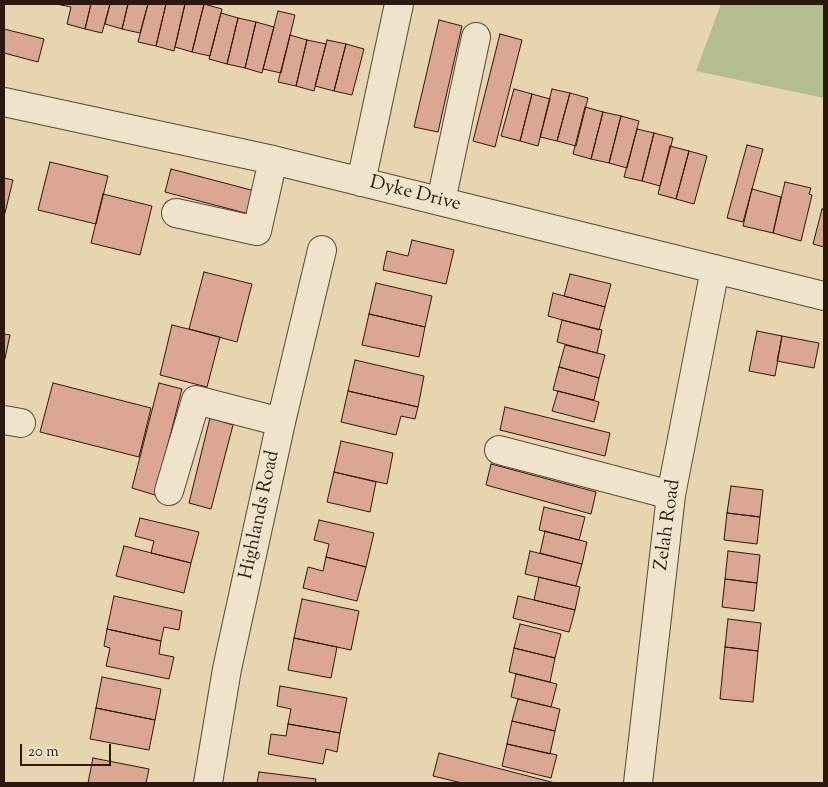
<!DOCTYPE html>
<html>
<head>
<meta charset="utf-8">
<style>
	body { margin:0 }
	#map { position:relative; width:828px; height:787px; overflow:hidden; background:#e6d5af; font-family:"Sorts Mill Goudy",serif }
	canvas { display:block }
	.frame { position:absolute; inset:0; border:5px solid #2c180f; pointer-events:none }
	.scale { position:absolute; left:20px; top:744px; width:91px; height:22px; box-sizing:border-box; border:2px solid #2c180f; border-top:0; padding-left:6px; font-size:15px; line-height:18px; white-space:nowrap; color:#2c180f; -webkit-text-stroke:4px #efe4cb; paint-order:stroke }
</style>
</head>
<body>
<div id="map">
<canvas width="828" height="787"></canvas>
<div class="frame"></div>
<div class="scale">20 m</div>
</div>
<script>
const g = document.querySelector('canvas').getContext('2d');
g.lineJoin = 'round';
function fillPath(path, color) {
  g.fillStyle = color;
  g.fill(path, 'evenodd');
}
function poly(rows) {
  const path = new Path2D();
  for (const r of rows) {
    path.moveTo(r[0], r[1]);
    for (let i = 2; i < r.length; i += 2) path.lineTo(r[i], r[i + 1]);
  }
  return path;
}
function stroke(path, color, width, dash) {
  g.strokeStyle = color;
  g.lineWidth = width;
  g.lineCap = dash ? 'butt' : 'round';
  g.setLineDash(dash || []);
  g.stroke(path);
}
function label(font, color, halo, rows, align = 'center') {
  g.font = font + ' "Sorts Mill Goudy",serif';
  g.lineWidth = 4.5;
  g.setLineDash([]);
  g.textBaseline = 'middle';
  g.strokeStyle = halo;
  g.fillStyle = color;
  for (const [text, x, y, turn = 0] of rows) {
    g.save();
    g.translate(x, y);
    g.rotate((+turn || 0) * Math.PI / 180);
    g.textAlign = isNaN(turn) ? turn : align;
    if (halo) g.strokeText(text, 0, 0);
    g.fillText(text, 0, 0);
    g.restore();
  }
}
fillPath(poly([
	[721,4,824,4,824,98,696,71]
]), '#b2be8d');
const building = poly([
	[56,4,91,4,85,29,67,24,71,7,56,4],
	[91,4,110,4,102,33,85,29,91,4],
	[110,4,128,4,122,29,105,24,110,4],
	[128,4,148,4,140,33,122,29,128,4],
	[148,4,166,4,156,46,138,42,148,4],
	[166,4,185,4,174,51,156,46,166,4],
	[185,4,204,4,192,52,175,47,185,4],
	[204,4,222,9,210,56,192,52,204,4],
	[278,11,295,15,281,73,263,69,278,11],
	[221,13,238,18,227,64,209,59,221,13],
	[238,18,256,22,245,68,227,64,238,18],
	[439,20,462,26,438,132,414,127,439,20],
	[256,22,274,27,262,73,245,68,256,22],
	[4,29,44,39,38,62,4,53,4,29],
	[500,34,522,40,495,147,473,141,500,34],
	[290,35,307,40,296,86,278,82,290,35],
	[307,40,326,44,314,91,296,86,307,40],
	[327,40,346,44,334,91,315,86,327,40],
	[346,44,364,49,352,95,334,91,346,44],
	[514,89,532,94,520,141,501,136,514,89],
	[552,89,570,93,557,141,540,137,552,89],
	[570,93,588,98,576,146,557,141,570,93],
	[532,94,550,99,538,146,520,141,532,94],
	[585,107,603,112,591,159,573,154,585,107],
	[603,112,621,116,609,163,591,159,603,112],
	[621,116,639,121,627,168,609,163,621,116],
	[637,129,654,133,642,181,624,177,637,129],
	[654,133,673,138,660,186,642,181,654,133],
	[747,145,763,149,743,222,727,218,747,145],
	[670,146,689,151,676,199,658,194,670,146],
	[689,151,707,156,694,204,676,199,689,151],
	[50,162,108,176,96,224,38,210,50,162],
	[171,169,255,191,249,214,165,192,171,169],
	[4,178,13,180,4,217,4,178],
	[785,182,811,188,809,194,812,195,801,241,773,233,785,182],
	[752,189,781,197,773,233,743,226,752,189],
	[103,194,152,206,140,255,91,243,103,194],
	[822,209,824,209,824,247,813,244,822,209],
	[412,240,454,250,446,284,383,270,387,251,408,256,412,240],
	[204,272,252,284,237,342,189,329,204,272],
	[570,274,611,284,605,307,564,296,570,274],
	[376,283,432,296,425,327,369,314,376,283],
	[553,293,605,307,599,330,548,316,553,293],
	[369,314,425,327,419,357,362,345,369,314],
	[562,320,602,330,597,353,557,342,562,320],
	[172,325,220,337,207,387,160,375,172,325],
	[757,331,782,336,775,376,749,371,757,331],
	[4,334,10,335,4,363,4,334],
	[782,336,819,343,814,368,777,361,782,336],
	[565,345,605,355,599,378,559,367,565,345],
	[355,360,424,376,418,407,348,391,355,360],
	[559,367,599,378,594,400,553,390,559,367],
	[53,383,151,408,139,457,40,432,53,383],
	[159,383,182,389,155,495,132,488,159,383],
	[348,391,418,407,415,419,401,416,396,435,341,422,348,391],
	[558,391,599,402,594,422,552,411,558,391],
	[505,407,610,433,605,456,500,430,505,407],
	[210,418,233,425,211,509,189,503,210,418],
	[341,441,393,453,387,484,334,472,341,441],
	[491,464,596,492,591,514,486,485,491,464],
	[334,472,376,482,370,512,327,502,334,472],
	[731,486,763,490,760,517,727,513,731,486],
	[544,507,585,517,579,540,539,530,544,507],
	[727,513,760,517,757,544,724,540,727,513],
	[140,518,199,532,191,563,151,553,154,541,135,536,140,518],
	[319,520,374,533,366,567,326,557,329,544,314,540,319,520],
	[545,531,587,542,582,564,540,553,545,531],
	[124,546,191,563,184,593,116,576,124,546],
	[530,551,582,564,576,586,525,574,530,551],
	[728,551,760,555,757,583,725,579,728,551],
	[326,557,366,567,357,601,303,588,308,567,323,571,326,557],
	[539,577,580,587,575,610,534,600,539,577],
	[725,579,757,583,754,611,722,607,725,579],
	[114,596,182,611,179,630,164,627,161,641,107,629,114,596],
	[518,596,575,610,569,632,513,618,518,596],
	[302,599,359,611,351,650,294,638,302,599],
	[728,619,761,623,758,651,725,647,728,619],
	[520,624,561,634,555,658,514,648,520,624],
	[107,629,161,641,159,654,174,657,169,679,106,666,110,648,104,646,107,629],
	[294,638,337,647,331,678,288,670,294,638],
	[725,647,758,651,753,702,720,699,725,647],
	[514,648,555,658,550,682,509,672,514,648],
	[516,674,557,684,551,707,511,697,516,674],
	[102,677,161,689,155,720,96,708,102,677],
	[280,686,347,698,340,733,288,724,291,709,277,706,280,686],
	[518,699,560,709,555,731,512,721,518,699],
	[96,708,155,720,149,750,90,739,96,708],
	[512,721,555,731,550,754,507,744,512,721],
	[288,724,340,733,337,752,326,749,323,764,268,754,271,734,286,736,288,724],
	[507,744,557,755,551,778,502,766,507,744],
	[439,753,555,783,462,783,433,776,439,753],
	[93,758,149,769,146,783,88,783,93,758],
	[259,772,316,779,315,783,257,783,259,772]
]);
fillPath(building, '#dba792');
stroke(building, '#2c180f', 1);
const minor = poly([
	[4,102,273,160,824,296],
	[361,182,399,4],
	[441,201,476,37],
	[176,213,257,231,273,160],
	[4,420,21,423],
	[499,450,671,495],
	[169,491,196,400,281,422],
	[208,783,227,669,281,422,322,250],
	[638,783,671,495,715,269]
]);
stroke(minor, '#5a4737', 30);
stroke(minor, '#efe4cb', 28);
label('19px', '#2c180f', '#efe4cb', [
	["Dyke Drive",415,195,14],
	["Highlands Road",261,515,-78],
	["Zelah Road",669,525,-82]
]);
</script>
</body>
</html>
